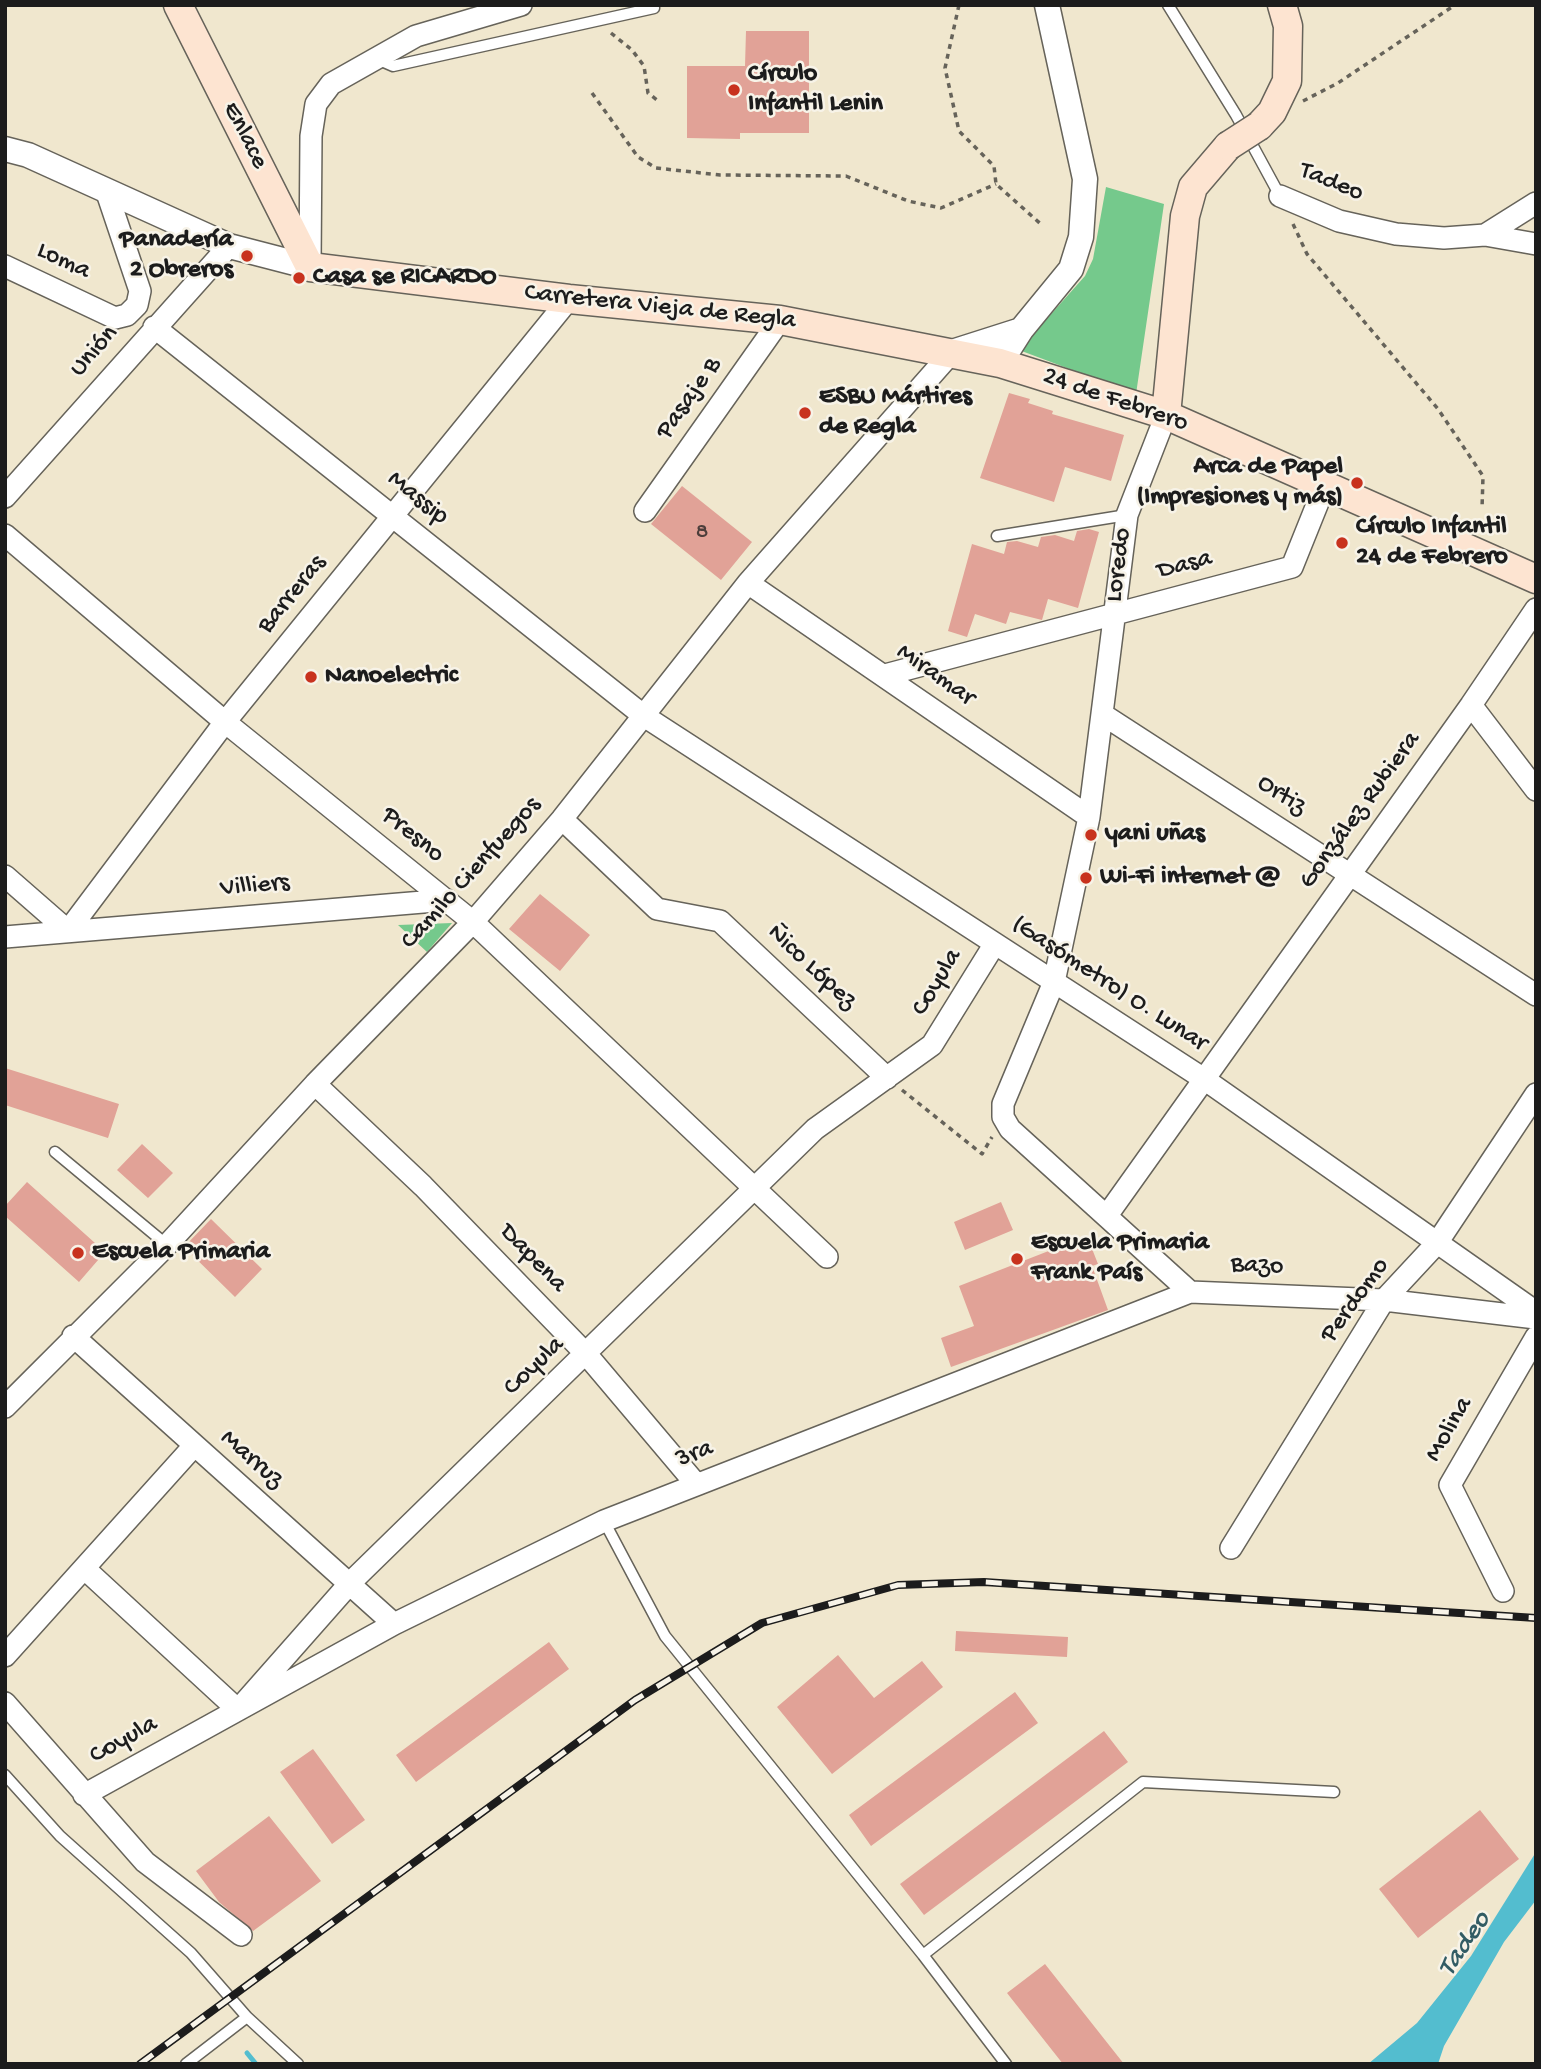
<!DOCTYPE html>
<html>
<head>
<meta charset="utf-8">
<style>
	body { margin:0 }
	#map { position:relative; width:1541px; height:2069px; overflow:hidden; background:#f0e7ce; font-family:"Gochi Hand",sans-serif }
	canvas { display:block }
	.frame { position:absolute; inset:0; border:7px solid #1c1c1c; pointer-events:none }
</style>
</head>
<body>
<div id="map">
<canvas width="1541" height="2069"></canvas>
<div class="frame"></div>
</div>
<script>
const g = document.querySelector('canvas').getContext('2d');
g.lineJoin = 'round';
function fillPath(path, color) {
  g.fillStyle = color;
  g.fill(path, 'evenodd');
}
function poly(rows) {
  const path = new Path2D();
  for (const r of rows) {
    path.moveTo(r[0], r[1]);
    for (let i = 2; i < r.length; i += 2) path.lineTo(r[i], r[i + 1]);
  }
  return path;
}
function stroke(path, color, width, dash) {
  g.strokeStyle = color;
  g.lineWidth = width;
  g.lineCap = dash ? 'butt' : 'round';
  g.setLineDash(dash || []);
  g.stroke(path);
}
function label(font, color, halo, rows, align = 'center') {
  g.font = font + ' "Gochi Hand",sans-serif';
  g.lineWidth = 5;
  g.setLineDash([]);
  g.textBaseline = 'middle';
  g.strokeStyle = halo;
  g.fillStyle = color;
  for (const [text, x, y, turn = 0] of rows) {
    g.save();
    g.translate(x, y);
    g.rotate((+turn || 0) * Math.PI / 180);
    g.textAlign = isNaN(turn) ? turn : align;
    if (halo) g.strokeText(text, 0, 0);
    g.fillText(text, 0, 0);
    g.restore();
  }
}
fillPath(poly([
	[1106,187,1164,204,1136,394,1019,350,1085,276,1093,259],
	[452,923,427,952,398,925]
]), '#75c98c');
fillPath(poly([
	[1536,1852,1536,1900,1504,1942,1444,2046,1438,2064,1368,2064,1417,2023,1471,1956]
]), '#53bdcf');
stroke(poly([
	[247,2053,256,2064]
]), '#53bdcf', 5);
fillPath(poly([
	[746,31,809,31,809,133,740,133,740,139,687,138,687,66,745,66],
	[1009,393,1030,399,1028,403,1053,411,1052,414,1124,435,1111,481,1065,467,1054,502,980,478],
	[682,486,752,542,721,580,651,524],
	[1089,529,1099,532,1078,608,1048,599,1042,620,1010,612,1006,624,975,614,967,637,948,631,972,544,1004,554,1007,542,1017,541,1038,547,1041,537,1055,535,1074,541,1077,531],
	[540,894,590,935,560,971,509,929],
	[5,1068,119,1104,108,1138,5,1105],
	[142,1144,173,1173,148,1198,117,1170],
	[27,1182,105,1252,79,1282,5,1216,5,1206],
	[1001,1202,1013,1230,965,1250,954,1222],
	[211,1219,262,1269,235,1297,184,1247],
	[1087,1236,1098,1264,1092,1266,1108,1310,951,1367,941,1338,974,1326,959,1286],
	[956,1631,1068,1637,1067,1657,955,1651],
	[549,1642,569,1669,416,1782,396,1755],
	[838,1655,874,1698,922,1661,943,1687,832,1774,777,1707],
	[1015,1692,1038,1723,871,1846,849,1815],
	[1104,1731,1128,1762,924,1915,900,1884],
	[313,1749,365,1820,332,1844,280,1772],
	[1480,1810,1519,1859,1418,1938,1379,1889],
	[269,1816,321,1881,253,1931,219,1902,196,1871],
	[1045,1964,1124,2064,1063,2064,1007,1993]
]), '#e1a297');
const service = poly([
	[1168,5,1236,115,1280,196],
	[377,59,393,66,654,8],
	[997,536,1127,515],
	[55,1152,167,1245],
	[604,1521,665,1636,923,1955,1006,2064],
	[5,1775,60,1836,191,1953,247,2017,298,2064],
	[923,1955,1143,1782,1334,1792],
	[186,2064,247,2017]
]);
const minor = poly([
	[1280,196,1339,221,1396,234,1444,238,1485,235,1536,244],
	[1485,235,1536,203],
	[310,265,311,136,316,104,331,84,416,36,521,5],
	[5,266,115,318,127,315,137,305,140,291,106,190],
	[154,327,644,716,1204,1079,1536,1312],
	[1166,415,1127,515,1089,817,1054,982,1003,1104,1003,1117,1010,1129,1190,1292,1384,1300,1536,1318],
	[5,497,229,246],
	[645,511,780,320],
	[5,535,225,722,473,922,827,1257],
	[748,583,1089,817],
	[885,675,1292,567,1325,485],
	[1471,705,1536,790],
	[1102,714,1536,995],
	[562,819,657,909,720,921,887,1078],
	[5,876,68,931],
	[68,931,225,722,569,299],
	[5,937,447,900],
	[315,1084,423,1186,587,1355,696,1484],
	[1108,1214,1471,705,1536,609],
	[73,1336,394,1624],
	[5,1407,167,1245,315,1084,473,922,562,819,748,583,952,352],
	[1231,1548,1384,1300,1437,1243,1536,1094],
	[85,1569,238,1710,394,1624,604,1521,1190,1292],
	[1503,1591,1450,1485,1536,1337],
	[5,1656,193,1447],
	[5,1703,145,1862,241,1935],
	[84,1795,238,1710,351,1582,815,1129,932,1045,994,945]
]);
const tertiary = poly([
	[5,149,28,155,229,246,310,267],
	[952,352,1021,330],
	[1000,363,1021,330,1071,269,1081,237,1085,179,1047,5]
]);
const secondary = poly([
	[178,5,310,267,569,299,780,320,1000,363,1166,415,1536,579],
	[1259,126,1272,112,1287,81,1288,26,1282,5],
	[1166,415,1185,216,1193,187,1228,146]
]);
stroke(service, '#66635a', 13);
stroke(minor, '#66635a', 24);
stroke(tertiary, '#66635a', 27);
stroke(secondary, '#66635a', 31);
stroke(poly([
	[959,5,945,68,959,131,994,166,996,184,1043,226],
	[611,33,632,50,644,66,648,93,657,100],
	[592,93,638,157,656,168,720,175,846,176,908,201,941,208,996,184],
	[1303,101,1338,83,1455,5],
	[1293,224,1307,254,1438,409,1483,476,1482,509],
	[902,1090,982,1154,992,1137]
]), '#66635a', 3.5, [5, 5]);
stroke(service, '#fff', 10);
stroke(minor, '#fff', 21);
stroke(tertiary, '#fff', 24);
stroke(secondary, '#fde4d1', 28);
const rail = poly([
	[140,2064,635,1700,762,1623,898,1585,984,1582,1536,1618]
]);
stroke(rail, '#1c1c1c', 8);
stroke(rail, '#f7f3e8', 5, [16]);
const secondaryBridge = poly([
	[1228,146,1259,126]
]);
stroke(secondaryBridge, '#66635a', 31, []);
stroke(secondaryBridge, '#fde4d1', 28);
for (const [x, y, r, color] of [
	[734,90,7,"#c8321e"],
	[247,256,7,"#c8321e"],
	[299,278,7,"#c8321e"],
	[805,413,7,"#c8321e"],
	[1357,483,7,"#c8321e"],
	[1342,543,7,"#c8321e"],
	[311,677,7,"#c8321e"],
	[1091,835,7,"#c8321e"],
	[1086,878,7,"#c8321e"],
	[78,1253,7,"#c8321e"],
	[1017,1259,7,"#c8321e"]
]) {
  const dot = new Path2D();
  dot.arc(x, y, r, 0, 2 * Math.PI);
  g.fillStyle = color;
  g.fill(dot);
  stroke(dot, '#f7f3e8', 2.5);
}
label('23px', '#4d3e3b', null, [
	["8",702,533]
]);
label('bold 26px', '#1c1c1c', '#f7f3e8', [
	["Círculo",748,75],
	["Infantil Lenin",748,105],
	["Panadería",233,241,"right"],
	["2 Obreros",233,271,"right"],
	["Casa se RICARDO",313,278],
	["ESBU Mártires",819,398],
	["de Regla",819,428],
	["Arca de Papel",1343,468,"right"],
	["(Impresiones y más)",1343,498,"right"],
	["Círculo Infantil",1356,528],
	["24 de Febrero",1356,558],
	["Nanoelectric",325,677],
	["yani uñas",1105,835],
	["Wi-Fi internet @",1100,878],
	["Escuela Primaria",1031,1244],
	["Frank País",1031,1274],
	["Escuela Primaria",92,1253]
], 'left');
label('26px', '#1c1c1c', '#f7f3e8', [
	["Enlace",244,136,63],
	["Tadeo",1331,183,22],
	["Loma",63,262,25],
	["Carretera Vieja de Regla",660,308,6],
	["Unión",95,352,-49],
	["Pasaje B",690,399,-55],
	["24 de Febrero",1115,401,19],
	["Massip",417,499,39],
	["Loredo",1120,565,-83],
	["Dasa",1185,566,-15],
	["Barreras",293,595,-51],
	["Miramar",935,676,35],
	["Ortiz",1281,796,33],
	["González Rubiera",1361,811,-54],
	["Presno",412,836,39],
	["Camilo Cienfuegos",472,874,-48],
	["Villiers",255,887,-5],
	["Ñico López",811,968,43],
	["Coyula",938,983,-59],
	["(Gasómetro) O. Lunar",1109,985,33],
	["Dapena",532,1259,46],
	["Bazo",1257,1267,2],
	["Perdomo",1356,1301,-54],
	["Coyula",535,1367,-44],
	["Molina",1450,1430,-60],
	["3ra",695,1455,-21],
	["Marruz",251,1460,41],
	["Coyula",124,1741,-29]
]);
label('italic 28px', '#325c64', '#f7f3e8', [
	["Tadeo",1466,1945,-56]
]);
</script>
</body>
</html>
